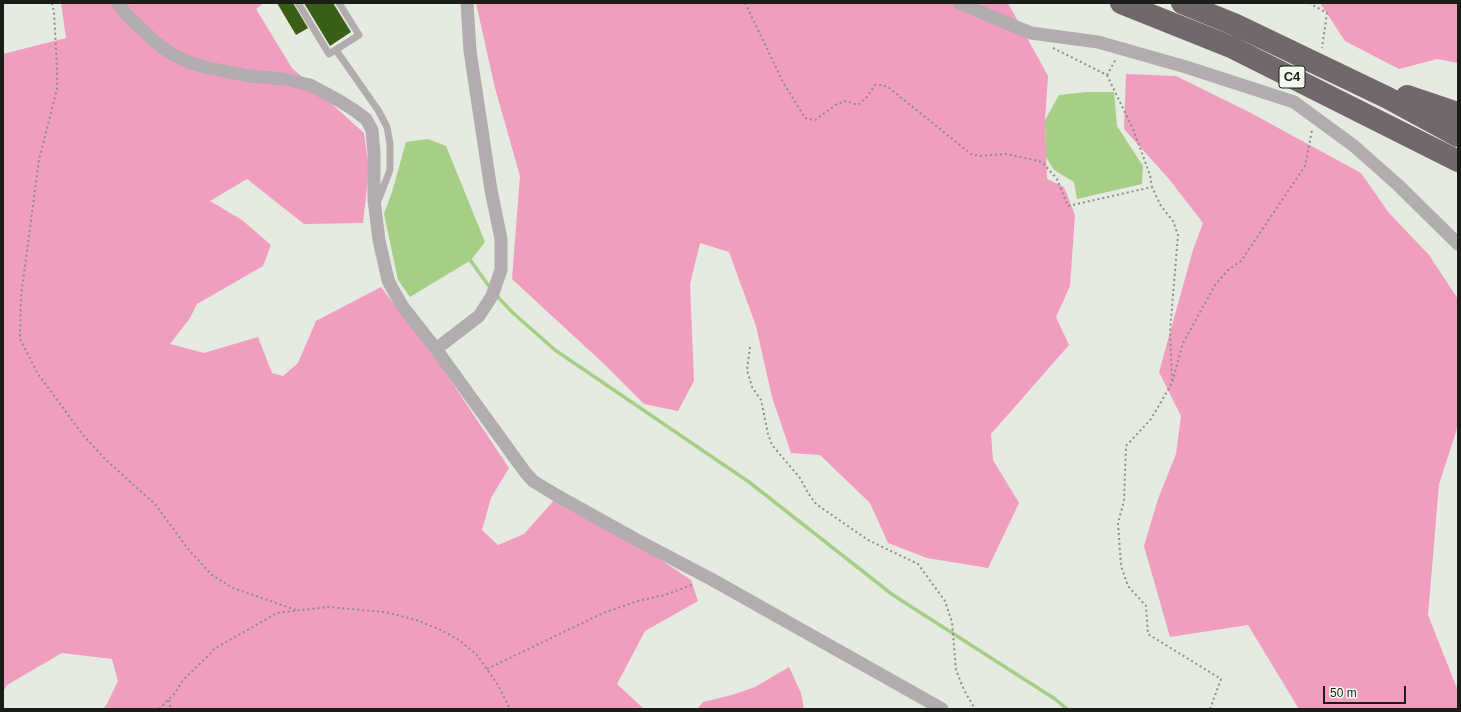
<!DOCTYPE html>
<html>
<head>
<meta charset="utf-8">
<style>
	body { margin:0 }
	#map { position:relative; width:1461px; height:712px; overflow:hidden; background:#e5ebe1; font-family:Helvetica,sans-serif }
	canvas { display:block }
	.frame { position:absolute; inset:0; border:4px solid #1b1d19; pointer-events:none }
	.scale { position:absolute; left:1323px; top:686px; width:83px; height:18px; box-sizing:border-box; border:2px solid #1b1d19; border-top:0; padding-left:5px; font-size:12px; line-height:14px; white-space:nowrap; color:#1b1d19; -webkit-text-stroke:3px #f2f9ee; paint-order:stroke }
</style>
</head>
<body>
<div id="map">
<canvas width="1461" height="712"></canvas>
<div class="frame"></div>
<div class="scale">50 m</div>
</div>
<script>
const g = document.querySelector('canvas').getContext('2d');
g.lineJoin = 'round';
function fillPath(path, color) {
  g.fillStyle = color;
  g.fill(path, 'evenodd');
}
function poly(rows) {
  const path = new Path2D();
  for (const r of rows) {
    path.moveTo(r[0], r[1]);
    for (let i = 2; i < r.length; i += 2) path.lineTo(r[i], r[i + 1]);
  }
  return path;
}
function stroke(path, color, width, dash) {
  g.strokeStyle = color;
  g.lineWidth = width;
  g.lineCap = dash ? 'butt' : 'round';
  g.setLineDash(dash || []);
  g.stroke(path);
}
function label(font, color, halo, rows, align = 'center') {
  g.font = font + ' Helvetica,sans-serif';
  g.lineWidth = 4;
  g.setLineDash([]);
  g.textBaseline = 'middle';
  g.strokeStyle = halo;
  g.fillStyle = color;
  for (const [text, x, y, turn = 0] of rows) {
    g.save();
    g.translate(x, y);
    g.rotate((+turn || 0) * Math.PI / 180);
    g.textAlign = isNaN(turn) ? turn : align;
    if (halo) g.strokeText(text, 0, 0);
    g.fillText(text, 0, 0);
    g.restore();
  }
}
fillPath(poly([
	[61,3,264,3,256,9,292,68,364,133,369,170,363,223,304,224,247,179,210,201,242,220,271,245,263,266,197,304,190,318,170,344,204,353,258,337,272,373,283,376,298,363,316,321,381,287,441,366,509,468,491,498,482,530,498,545,524,534,556,498,646,550,691,580,698,601,645,631,617,684,644,709,103,709,107,704,118,681,112,659,62,653,7,685,3,692,3,54,66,38],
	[476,3,1008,3,1048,76,1045,120,1047,179,1064,187,1075,215,1070,286,1056,317,1069,345,991,434,993,460,1019,503,988,568,927,558,888,543,870,503,820,455,791,453,772,397,756,326,729,252,700,243,690,284,694,381,678,411,644,404,603,363,512,279,520,176,495,88],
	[1320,3,1458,3,1458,63,1437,59,1399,69,1345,41],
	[1126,74,1176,76,1249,112,1361,173,1389,213,1429,255,1458,299,1458,420,1456,432,1439,484,1428,615,1458,691,1458,709,1299,709,1248,625,1170,637,1144,546,1158,499,1176,454,1181,416,1159,372,1193,250,1203,223,1169,179,1124,129],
	[789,667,801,693,804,709,697,709,703,702,732,695,755,687]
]), '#f09dbf');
fillPath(poly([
	[1087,92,1114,92,1117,126,1143,166,1142,184,1077,199,1074,182,1054,170,1046,157,1045,120,1059,95],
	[428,139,446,146,485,242,471,260,410,297,398,280,384,214,392,192,406,142]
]), '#a6ce85');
stroke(poly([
	[468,257,491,289],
	[496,295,512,312,555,350,749,482,893,595,1055,699,1067,709]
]), '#a6ce85', 3.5);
fillPath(poly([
	[277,3,293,3,308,28,296,35],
	[304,3,333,3,351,32,330,46]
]), '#3b5e16');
stroke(poly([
	[52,3,54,12,57,68,57,89,39,160,21,296,20,339,38,374,83,435,106,460,155,504,188,549,212,575,233,588,296,610],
	[745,3,783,82,805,118,815,120,837,104,846,101,858,105,867,97,875,85,882,85,888,87,971,154,980,156,1006,154,1039,161,1043,163,1057,179,1068,206,1152,187,1161,206,1173,221,1178,235,1170,331,1172,380],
	[1309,3,1327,13,1322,48],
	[1053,48,1107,75,1116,59],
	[1107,75,1133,129,1150,175,1152,187],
	[750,347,747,370,752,387,761,400,768,434,772,445,800,478,808,493,816,504,868,540,918,564,945,601,952,622,956,670,964,690,975,709],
	[487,669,603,613,638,601,659,596,662,596,694,584],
	[169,700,171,709],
	[159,709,175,693,183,680,210,654,214,649,277,613,328,607,385,612,416,620,441,630,459,640,477,655,498,685,510,709],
	[1210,709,1221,679,1148,634,1146,606,1128,586,1121,566,1118,523,1124,501,1126,446,1151,419,1172,383,1183,343,1215,285,1229,269,1241,261,1305,166,1312,130]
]), '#8a8e87', 2, [2, 3]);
stroke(poly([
	[298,3,329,54,359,35,339,3],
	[336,50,378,110,387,127,390,144,390,170,378,201]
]), '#b2acae', 7);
stroke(poly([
	[118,3,125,13,154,41,170,53,188,62,204,67,249,76,284,79,310,85,338,100,354,110,366,119,372,130,374,153,374,200,379,240,388,280,392,288,403,307,436,349,525,472,533,481,556,495,635,539,711,579,942,709],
	[959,3,1031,33,1098,42,1186,67,1294,102,1354,146,1398,185,1458,244],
	[436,349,479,316,492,296,501,270,501,239,491,190,470,51,467,3]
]), '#b2acae', 13);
stroke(poly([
	[1121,3,1231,47,1458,161],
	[1182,3,1236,25,1388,98,1458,136],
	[1407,96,1458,113]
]), '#72676b', 22);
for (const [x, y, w] of [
	[1292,77,26]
]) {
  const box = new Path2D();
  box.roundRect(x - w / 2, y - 11, w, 22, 3);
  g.fillStyle = '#f2f9ee';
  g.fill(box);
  stroke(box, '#1b1d19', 1);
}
label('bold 13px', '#1b1d19', null, [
	["C4",1292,77]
]);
</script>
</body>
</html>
